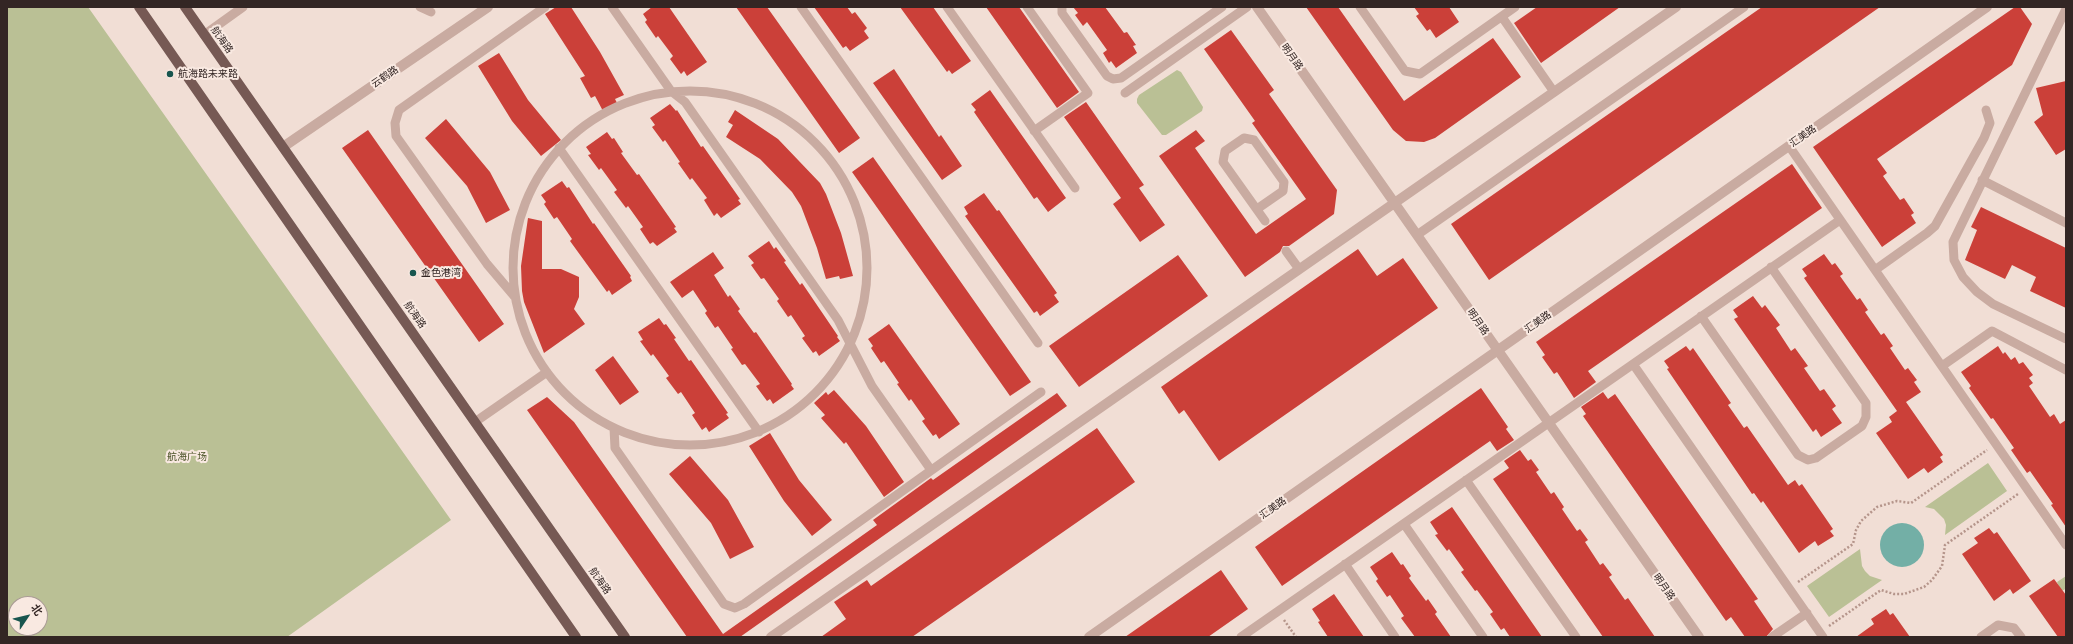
<!DOCTYPE html>
<html>
<head>
<meta charset="utf-8">
<style>
	body { margin:0 }
	#map { position:relative; width:2073px; height:644px; overflow:hidden; background:#f1ded5; font-family:"Public Sans","Noto Sans SC",sans-serif }
	canvas { display:block }
	.frame { position:absolute; inset:0; border:8px solid #332624; pointer-events:none }
	.north { position:absolute; left:8px; top:596px; width:40px; height:40px; box-sizing:border-box; background:#f9e9e1; border:1px solid #aa9b95; border-radius:50%; rotate:55deg; font-size:11px; font-weight:700; line-height:16px; text-align:center; color:#332624 }
	.north::after { content:''; display:block; margin:auto; width:14px; height:18px; background:#18554e; clip-path:polygon(50% 0,100% 100%,50% 72%,0 100%) }
</style>
</head>
<body>
<div id="map">
<canvas width="2073" height="644"></canvas>
<div class="frame"></div>
<div class="north">北</div>
</div>
<script>
const g = document.querySelector('canvas').getContext('2d');
g.lineJoin = 'round';
function fillPath(path, color) {
  g.fillStyle = color;
  g.fill(path, 'evenodd');
}
function poly(rows) {
  const path = new Path2D();
  for (const r of rows) {
    if (r.length === 3) {
      path.moveTo(r[0] + r[2], r[1]);
      path.arc(r[0], r[1], r[2], 0, 2 * Math.PI);
      continue;
    }
    path.moveTo(r[0], r[1]);
    for (let i = 2; i < r.length; i += 2) path.lineTo(r[i], r[i + 1]);
  }
  return path;
}
function stroke(path, color, width, dash) {
  g.strokeStyle = color;
  g.lineWidth = width;
  g.lineCap = dash ? 'butt' : 'round';
  g.setLineDash(dash || []);
  g.stroke(path);
}
function label(font, color, halo, rows, align = 'center') {
  g.font = font + ' "Public Sans","Noto Sans SC",sans-serif';
  g.lineWidth = 4;
  g.setLineDash([]);
  g.textBaseline = 'middle';
  g.strokeStyle = halo;
  g.fillStyle = color;
  for (const [text, x, y, turn = 0] of rows) {
    g.save();
    g.translate(x, y);
    g.rotate((+turn || 0) * Math.PI / 180);
    g.textAlign = isNaN(turn) ? turn : align;
    if (halo) g.strokeText(text, 0, 0);
    g.fillText(text, 0, 0);
    g.restore();
  }
}
fillPath(poly([
	[7,7,88,7,451,520,287,637,7,637],
	[16,604,40,604,40,628,16,628],
	[1177,70,1181,72,1203,107,1202,111,1166,135,1162,135,1137,103,1137,99,1139,95],
	[1988,463,2007,491,1945,535,1946,525,1944,519,1934,509,1925,507],
	[1860,549,1862,566,1865,571,1870,576,1882,580,1829,617,1807,586],
	[2066,576,2066,589,2061,591,2057,582]
]), '#bac095');
fillPath(poly([
	[1902,545,22]
]), '#73afa6');
fillPath(poly([
	[556,7,571,7,600,52,624,95,615,99,617,103,603,111,595,96,591,98,580,78,585,76,545,14],
	[652,7,669,7,707,62,687,76,684,71,681,74,670,59,673,56,658,36,656,38,645,22,647,20,643,14],
	[736,7,767,7,860,138,839,153],
	[814,7,847,7,852,14,855,12,867,28,864,31,869,38,850,51,846,46,843,48],
	[900,7,933,7,971,61,952,74,949,70,947,72],
	[986,7,1019,7,1079,92,1057,108],
	[1073,7,1105,7,1124,33,1127,32,1136,45,1133,46,1137,53,1116,68,1111,61,1109,63,1103,53,1107,50,1087,22,1083,26,1075,15,1078,13],
	[1306,7,1338,7,1404,101,1493,38,1521,77,1435,138,1424,142,1406,141,1393,130],
	[1414,7,1449,7,1459,22,1436,38,1430,29,1427,31,1416,16,1419,14],
	[1537,7,1620,7,1541,63,1514,23],
	[1762,7,1880,7,1489,280,1451,224],
	[2015,7,2020,7,2032,24,2012,65,1877,159,1887,173,1883,176,1900,200,1904,198,1914,213,1911,215,1916,223,1882,247,1813,147],
	[1231,30,1274,90,1269,94,1337,190,1334,214,1289,246,1283,246,1280,252,1245,277,1159,156,1196,130,1205,141,1195,148,1256,234,1306,199,1252,123,1255,121,1204,49],
	[499,53,528,100,561,140,541,156,512,121,478,66],
	[894,69,939,137,941,135,962,166,942,180,873,83],
	[2066,81,2066,149,2056,155,2034,122,2043,115,2036,88],
	[990,90,1066,198,1048,212,1037,197,1034,199,974,112,976,110,971,104],
	[1086,102,1144,185,1139,188,1165,225,1140,242,1113,204,1121,198,1064,117],
	[670,104,676,111,677,110,701,147,703,146,740,199,738,200,741,204,721,218,717,213,714,216,704,200,707,198,692,178,690,180,678,163,680,162,665,140,663,142,652,127,655,125,650,118],
	[735,110,778,139,820,183,826,194,841,233,853,276,840,279,839,276,826,279,817,248,801,206,792,192,760,159,726,137,733,125,728,122],
	[446,119,490,172,510,210,486,223,467,186,425,138],
	[368,130,504,324,479,342,342,148],
	[607,132,612,139,614,138,623,152,621,153,637,175,639,174,676,227,674,228,677,232,657,246,653,242,650,244,640,229,643,227,628,206,626,208,614,192,617,190,601,168,599,170,588,155,591,154,586,147],
	[873,157,1031,382,1010,396,852,172],
	[1792,164,1822,208,1588,371,1596,382,1574,398,1557,372,1554,374,1542,357,1545,355,1536,342],
	[562,181,567,188,569,187,593,224,594,223,631,276,630,277,632,281,612,295,609,290,607,292,570,241,572,239,557,217,554,219,544,204,546,202,541,195],
	[984,193,997,211,999,210,1057,293,1054,295,1059,302,1040,316,1037,311,1034,313,965,216,968,214,964,207],
	[1981,207,2066,248,2066,308,2030,291,2036,277,2012,265,2005,279,1965,260,1977,230,1971,227],
	[528,218,542,221,542,269,561,269,579,277,579,297,574,309,585,324,544,353,524,302,522,291,521,266],
	[769,241,774,249,776,247,786,261,784,262,800,285,802,283,838,336,837,337,840,341,819,356,816,351,813,353,802,338,805,336,791,315,788,317,777,301,779,299,764,278,761,279,751,265,754,263,748,256],
	[1358,249,1377,276,1403,258,1438,308,1219,461,1184,410,1179,414,1161,387],
	[713,252,724,268,714,275,728,297,730,295,740,309,738,311,754,333,756,332,792,384,791,385,794,389,773,404,770,399,767,401,756,386,760,384,745,364,742,365,731,349,733,348,718,326,715,328,705,313,707,311,693,290,682,298,670,282],
	[1824,254,1832,265,1835,263,1843,274,1840,276,1857,300,1860,298,1868,310,1865,312,1881,335,1884,333,1893,346,1890,348,1905,370,1908,368,1917,380,1914,382,1921,392,1906,402,1943,455,1940,457,1943,462,1928,473,1924,468,1908,479,1876,433,1892,422,1889,417,1897,411,1804,278,1807,276,1802,269],
	[1178,255,1208,296,1079,387,1049,346],
	[1753,296,1762,308,1765,305,1780,325,1776,328,1791,351,1795,348,1808,366,1804,368,1820,391,1824,389,1836,406,1832,409,1842,423,1821,437,1816,429,1813,432,1734,319,1738,317,1733,310],
	[659,318,664,325,666,324,676,338,674,339,689,361,691,360,728,413,726,414,729,418,709,432,706,427,702,430,692,415,695,413,681,392,678,394,666,378,669,376,653,354,651,356,640,341,643,340,638,332],
	[889,324,960,424,939,439,936,434,933,436,922,421,925,419,911,399,909,401,897,384,899,383,884,361,881,363,871,348,873,346,868,339],
	[1686,346,1690,351,1693,348,1731,403,1728,405,1744,428,1747,426,1788,485,1795,480,1799,486,1802,484,1833,529,1830,531,1834,536,1818,546,1815,541,1799,553,1763,501,1761,503,1754,493,1752,494,1667,369,1669,368,1664,361],
	[1998,346,2003,354,2005,352,2011,360,2015,357,2019,364,2023,362,2033,375,2029,378,2033,383,2029,386,2050,417,2054,414,2060,424,2066,420,2066,527,2051,505,2053,504,2030,471,2027,473,2011,450,2014,448,1993,418,1991,419,1969,388,1971,386,1961,372],
	[613,356,639,392,620,405,595,370],
	[1481,388,1508,427,1506,429,1514,440,1497,451,1490,441,1282,586,1255,547],
	[834,390,866,426,904,482,884,497,846,442,844,444,821,418,825,415,814,403,826,392,828,395],
	[1603,392,1608,399,1615,394,1758,599,1754,601,1773,629,1766,637,1745,637,1731,617,1726,621,1583,416,1586,414,1581,407],
	[1057,393,1067,406,740,637,687,637,527,410,547,397,574,422,723,634,877,525,873,520,931,478,933,480],
	[1097,428,1135,482,912,637,821,637,846,619,834,602,867,580,871,586],
	[770,433,799,480,832,520,812,536,784,501,749,446],
	[1520,450,1528,461,1531,459,1539,470,1536,472,1551,494,1554,492,1564,507,1562,509,1577,531,1580,529,1588,540,1585,542,1600,565,1603,563,1612,575,1609,577,1625,600,1628,598,1655,637,1603,637,1493,479,1509,468,1504,461],
	[690,456,728,500,754,547,730,559,711,523,669,474],
	[1452,507,1542,637,1510,637,1504,628,1501,630,1490,614,1493,612,1477,590,1475,591,1461,572,1464,570,1449,549,1447,551,1435,535,1438,534,1430,522],
	[1989,528,1994,534,1997,532,2031,581,2013,594,2010,589,1994,601,1962,554,1978,543,1974,538],
	[1392,552,1401,565,1403,564,1411,576,1409,578,1426,601,1428,599,1437,612,1435,614,1451,637,1415,637,1401,618,1404,616,1390,595,1387,597,1376,581,1378,579,1370,567],
	[1221,570,1248,609,1208,637,1125,637],
	[2054,579,2066,595,2066,637,2058,637,2029,596],
	[1334,594,1364,637,1328,637,1318,622,1320,621,1312,609],
	[1886,609,1890,615,1893,613,1910,637,1856,637,1874,624,1871,619]
]), '#cb4039');
stroke(poly([
	[1798,582,1853,544,1856,530,1861,521,1877,507,1897,501,1911,503,1987,450],
	[1284,620,1296,637],
	[1829,626,1881,590,1894,594,1904,594,1924,587,1932,580,1942,566,1945,545,2018,494]
]), '#b5958b', 2.5, [2, 2]);
stroke(poly([
	[420,7,431,12],
	[612,7,671,91,685,102,838,320,872,386,931,470],
	[801,7,1038,343],
	[947,7,1075,188],
	[1027,7,1088,93,1034,131],
	[1062,7,1062,13,1107,76,1113,79,1121,78,1222,7],
	[1360,7,1405,71,1420,74,1515,7],
	[2066,9,1953,242,1954,260,1963,277,1977,292,1993,304,2066,339],
	[1502,17,1554,92],
	[204,35,243,7],
	[690,268,177],
	[1125,93,1247,7],
	[1789,146,2066,545],
	[559,148,759,432],
	[1982,180,2066,223],
	[1257,209,1283,191,1284,182,1254,140,1244,138,1225,151,1223,162,1265,221],
	[1417,235,1744,7],
	[1286,251,1299,269],
	[1875,270,1927,233,1935,226,1984,138,1990,123,1986,110],
	[515,297,487,264,396,136,395,123,399,110,545,7],
	[1701,316,1798,455,1808,460,1816,458,1862,426,1866,417,1866,403,1771,267],
	[1633,364,1823,637],
	[1942,366,1992,331,2066,370],
	[475,422,547,372],
	[614,428,615,448,724,604,735,608,744,604,1041,392],
	[1466,480,1576,637],
	[1404,524,1483,637],
	[1345,564,1395,637],
	[1241,637,1840,220],
	[1772,637,1807,613],
	[1981,637,1998,625,2014,628,2021,637]
]), '#c9aba1', 9);
stroke(poly([
	[1257,7,1699,637],
	[283,147,488,7],
	[771,637,1676,7],
	[1089,637,1987,7]
]), '#c9aba1', 10);
stroke(poly([
	[139,7,576,637],
	[185,7,625,637]
]), '#765954', 10);
for (const [x, y, r, color] of [
	[170,74,4,"#18554e"],
	[413,273,4,"#18554e"]
]) {
  const dot = new Path2D();
  dot.arc(x, y, r, 0, 2 * Math.PI);
  g.fillStyle = color;
  g.fill(dot);
  stroke(dot, '#f9e9e1', 1.5);
}
label('10px', '#332624', '#f9e9e1', [
	["航海路",222,40,55],
	["明月路",1292,57,55],
	["云鹤路",385,77,-34],
	["汇美路",1803,136,-35],
	["航海路",415,315,55],
	["明月路",1478,322,55],
	["汇美路",1538,322,-35],
	["汇美路",1273,508,-35],
	["航海路",600,581,55],
	["明月路",1664,587,55]
]);
label('10px', '#332624', '#f9e9e1', [
	["航海路未来路",178,74],
	["金色港湾",421,273]
], 'left');
label('10px', '#4a5227', '#f9e9e1', [
	["航海广场",187,457]
]);
</script>
</body>
</html>
